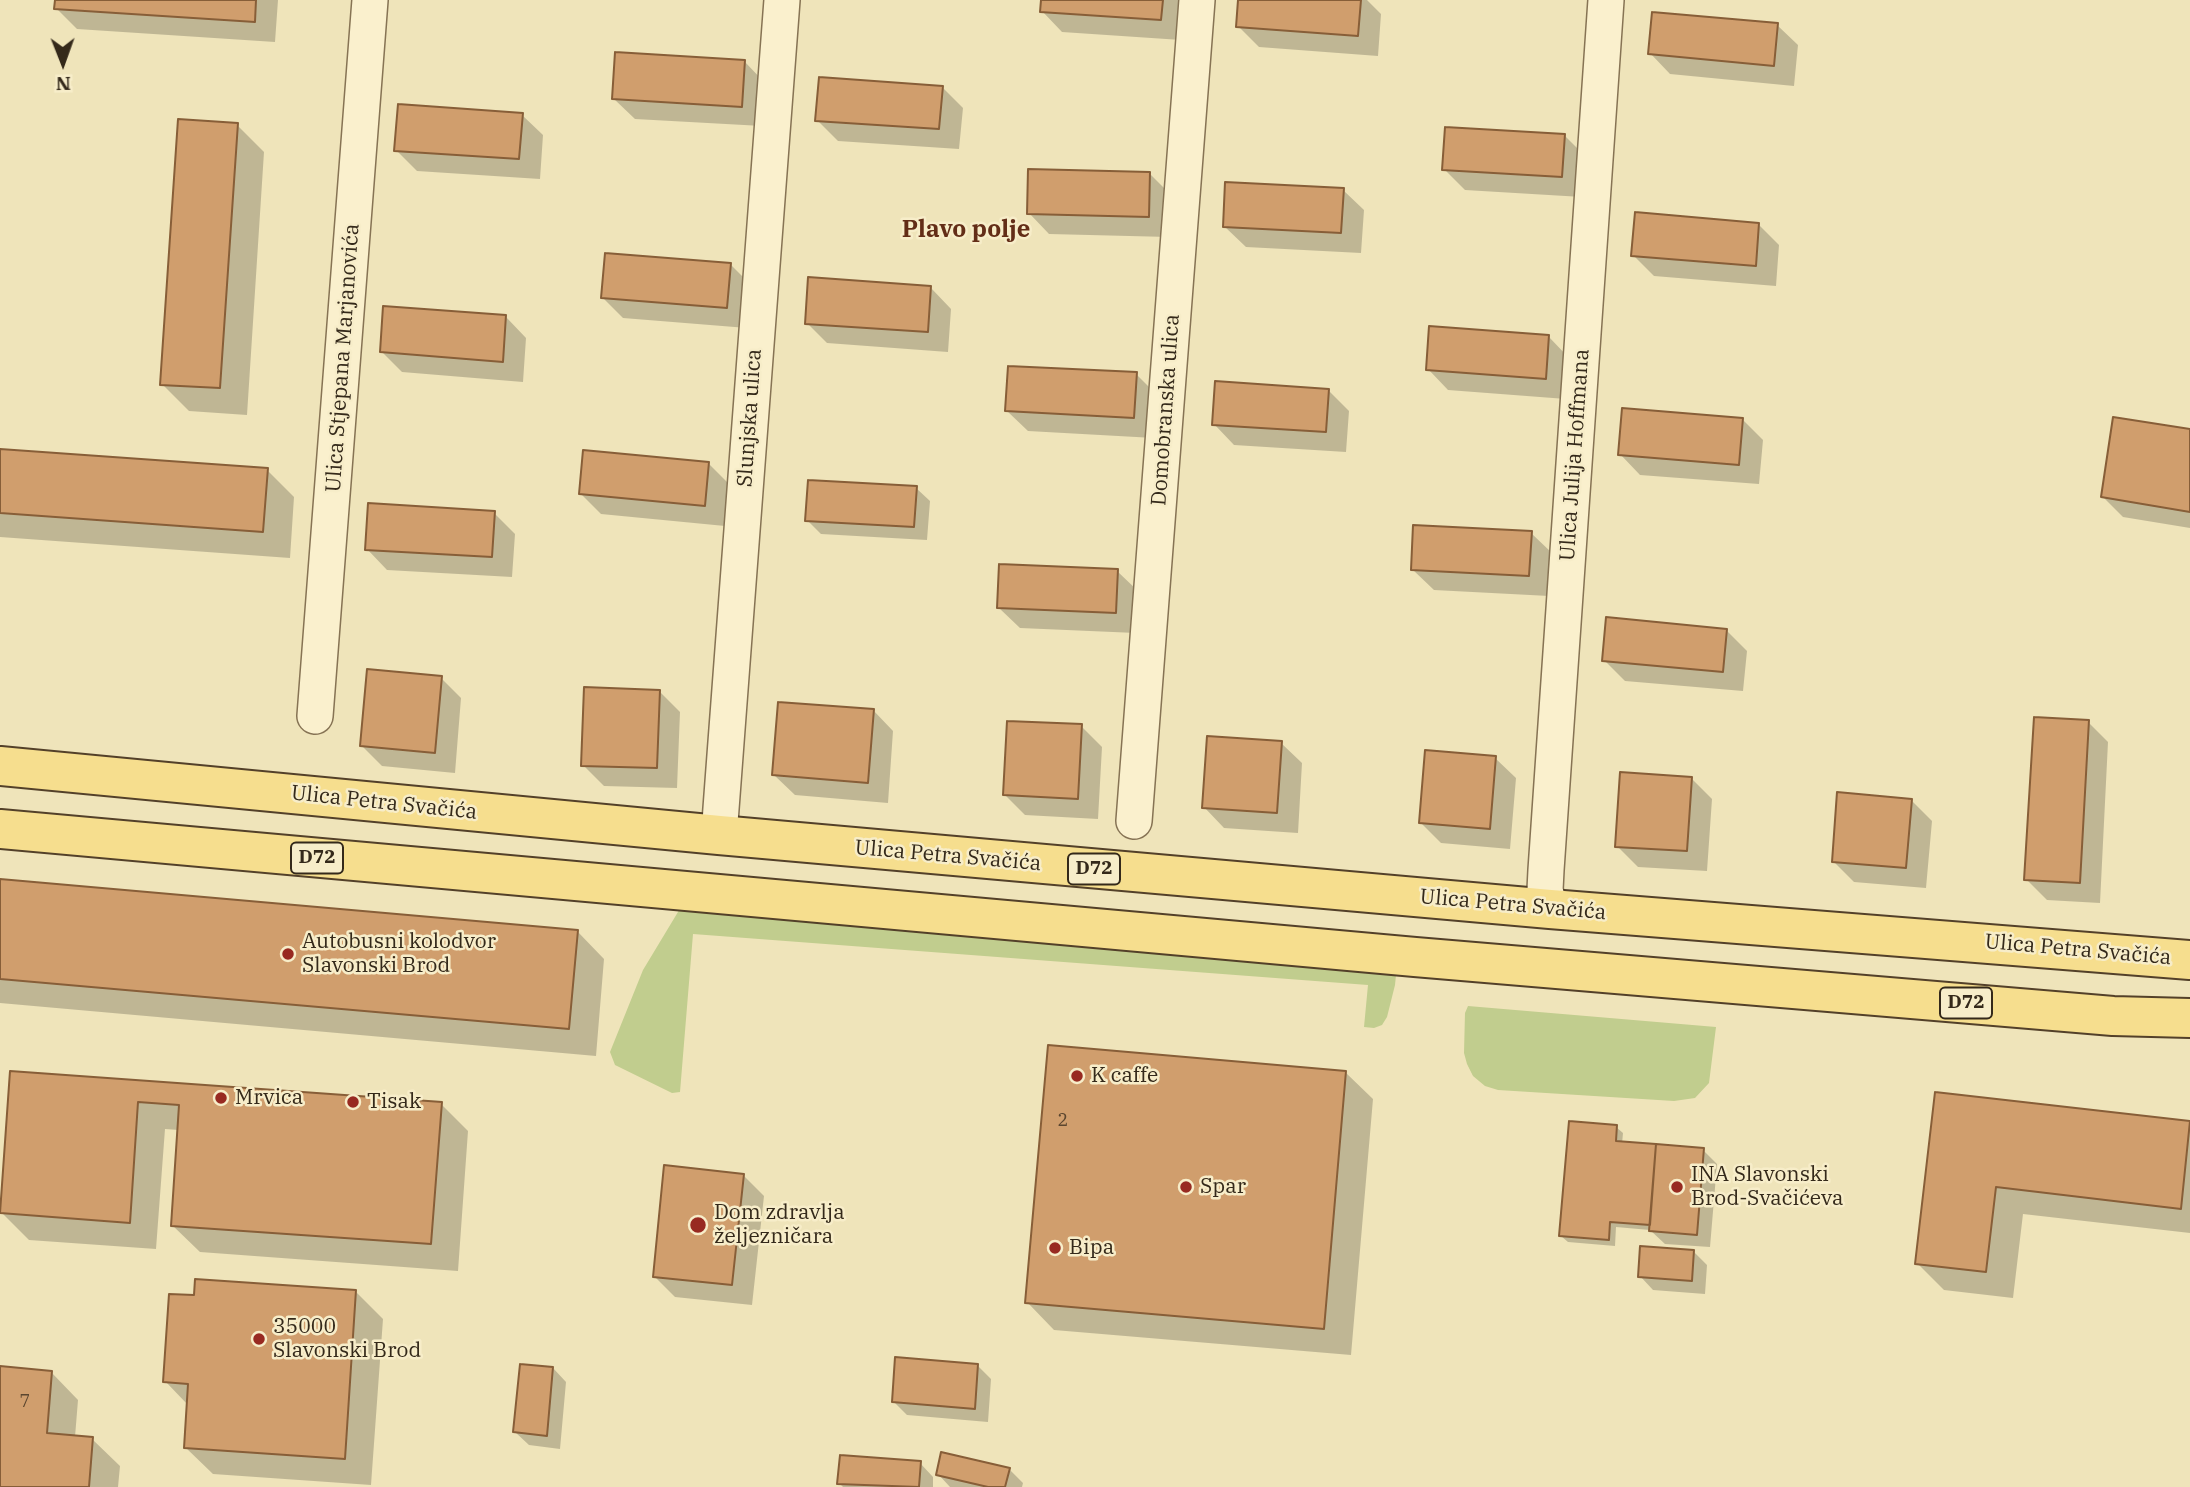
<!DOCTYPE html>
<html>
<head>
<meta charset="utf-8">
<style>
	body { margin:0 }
	#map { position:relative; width:2190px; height:1487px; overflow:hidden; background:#efe4ba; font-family:"IBM Plex Serif",serif }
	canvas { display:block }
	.north { position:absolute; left:28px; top:28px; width:70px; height:70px; -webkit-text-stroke:5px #f7edc9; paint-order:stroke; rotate:179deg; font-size:19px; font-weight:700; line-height:28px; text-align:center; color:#34291a }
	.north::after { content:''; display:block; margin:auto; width:24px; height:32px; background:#34291a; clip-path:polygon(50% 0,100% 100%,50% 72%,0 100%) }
</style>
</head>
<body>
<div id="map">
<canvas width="2190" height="1487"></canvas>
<div class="north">N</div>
</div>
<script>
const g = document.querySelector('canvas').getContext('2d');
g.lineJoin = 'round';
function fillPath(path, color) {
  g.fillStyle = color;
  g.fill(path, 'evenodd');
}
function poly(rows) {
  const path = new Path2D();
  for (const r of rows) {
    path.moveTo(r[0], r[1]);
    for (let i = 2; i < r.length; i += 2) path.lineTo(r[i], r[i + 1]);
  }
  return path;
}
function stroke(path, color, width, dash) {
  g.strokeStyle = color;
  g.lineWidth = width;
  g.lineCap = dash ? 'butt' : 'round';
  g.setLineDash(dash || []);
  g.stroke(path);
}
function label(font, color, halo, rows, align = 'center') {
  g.font = font + ' "IBM Plex Serif",serif';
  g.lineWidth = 5;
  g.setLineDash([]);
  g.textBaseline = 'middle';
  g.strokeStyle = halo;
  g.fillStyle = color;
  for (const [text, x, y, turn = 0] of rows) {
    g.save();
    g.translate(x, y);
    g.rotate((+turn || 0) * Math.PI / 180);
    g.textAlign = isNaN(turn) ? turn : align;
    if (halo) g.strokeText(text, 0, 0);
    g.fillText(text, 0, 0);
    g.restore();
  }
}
fillPath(poly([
	[681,907,1396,975,1395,985,1387,1017,1382,1025,1374,1028,1364,1027,1368,985,693,934,680,1092,672,1093,615,1065,610,1052,643,970],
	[1468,1006,1716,1027,1709,1083,1695,1098,1674,1101,1498,1090,1485,1086,1473,1076,1467,1064,1464,1053,1465,1013]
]), '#c1cd8e');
fillPath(poly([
	[57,0,278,0,275,42,77,29,56,8],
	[1043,0,1183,0,1181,40,1062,32,1042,11],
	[1240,0,1367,0,1381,14,1378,56,1259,47,1238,26],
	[1777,25,1798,45,1794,86,1670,74,1650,53],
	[745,62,765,83,762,126,635,119,614,99],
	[942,87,963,108,959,149,838,141,817,120],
	[522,115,543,135,540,179,417,171,396,150],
	[237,125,264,152,247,415,189,411,162,384],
	[1564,135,1585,156,1582,197,1465,190,1444,169],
	[1150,174,1170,194,1169,237,1049,234,1029,213],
	[1343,190,1364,210,1361,253,1246,247,1225,227],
	[1759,225,1779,245,1776,286,1654,276,1633,255],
	[730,264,751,285,747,328,623,318,603,298],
	[931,288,951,309,948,352,827,343,807,323],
	[506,317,526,338,523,382,402,372,381,351],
	[1549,337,1569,358,1566,399,1448,390,1428,369],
	[1136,374,1157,395,1154,438,1028,431,1007,411],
	[1328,390,1349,411,1346,452,1234,445,1214,424],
	[1742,419,1763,440,1759,484,1640,475,1620,454],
	[2190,431,2190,528,2123,517,2102,496],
	[0,451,267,470,294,497,290,558,0,537],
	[708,463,729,484,725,526,601,514,581,494],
	[916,488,930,501,927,540,821,534,807,520],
	[494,513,515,534,512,577,387,570,367,549],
	[1531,533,1552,553,1549,596,1434,590,1413,570],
	[1117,571,1138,591,1136,633,1020,628,999,608],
	[1726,630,1747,651,1743,691,1625,681,1604,660],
	[441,678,461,698,455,773,382,766,362,746],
	[659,691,680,712,677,788,604,786,583,765],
	[873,710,893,731,888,803,795,795,774,775],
	[2088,722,2108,742,2100,903,2047,900,2026,879],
	[1081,726,1102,747,1098,819,1025,815,1005,795],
	[1281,743,1302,763,1298,833,1224,828,1204,807],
	[1495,758,1516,778,1510,849,1441,843,1420,822],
	[1692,779,1712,799,1707,871,1638,867,1617,846],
	[1911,800,1932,821,1926,888,1854,882,1833,861],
	[0,881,577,931,604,959,596,1056,0,1003],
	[1345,1072,1373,1099,1351,1355,1054,1330,1027,1302],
	[12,1073,441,1104,468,1131,458,1271,200,1252,172,1225,179,1130,165,1129,156,1249,29,1240,1,1212],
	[1936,1094,2190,1123,2190,1233,2023,1214,2013,1298,1944,1290,1917,1263],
	[1616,1127,1623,1133,1622,1144,1703,1150,1717,1164,1710,1247,1665,1244,1650,1230,1616,1227,1615,1246,1568,1242,1561,1236],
	[743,1175,764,1196,752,1305,675,1297,654,1276],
	[1694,1252,1707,1265,1705,1294,1653,1290,1640,1276],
	[356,1292,383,1319,371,1485,213,1474,185,1447,188,1405,165,1381],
	[977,1365,991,1379,988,1422,907,1415,894,1402],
	[0,1368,51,1372,78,1400,75,1437,92,1439,120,1466,118,1487,0,1487],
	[553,1368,566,1382,560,1449,529,1445,515,1432],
	[920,1463,933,1477,933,1487,843,1487,839,1483],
	[1009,1469,1023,1483,1022,1487,950,1487,938,1474]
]), '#0003');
const building = poly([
	[55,0,256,0,255,22,54,9,55,0],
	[1041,0,1163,0,1161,20,1040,12,1041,0],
	[1238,0,1361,0,1358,36,1236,27,1238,0],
	[1652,12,1778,23,1774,66,1648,54,1652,12],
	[615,52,745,60,742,107,612,99,615,52],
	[819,77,943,86,939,129,815,121,819,77],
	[398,104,523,113,519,159,394,151,398,104],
	[178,119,238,123,220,388,160,385,178,119],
	[1445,127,1565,134,1562,177,1442,170,1445,127],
	[1028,169,1150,172,1149,217,1027,214,1028,169],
	[1225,182,1344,188,1341,233,1223,227,1225,182],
	[1635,212,1759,223,1756,266,1631,256,1635,212],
	[605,253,731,263,727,308,601,298,605,253],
	[808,277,931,286,928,332,805,324,808,277],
	[383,306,506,315,503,362,380,352,383,306],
	[1429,326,1549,335,1546,379,1426,370,1429,326],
	[1008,366,1137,372,1134,418,1005,411,1008,366],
	[1215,381,1329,389,1326,432,1212,425,1215,381],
	[1622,408,1743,418,1739,465,1618,455,1622,408],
	[2113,417,2190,429,2190,512,2101,497,2113,417],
	[0,449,268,468,263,532,0,513,0,449],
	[583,450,709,462,705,506,579,494,583,450],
	[808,480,917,486,914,527,805,521,808,480],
	[368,503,495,511,492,557,365,550,368,503],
	[1413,525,1532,531,1529,576,1411,570,1413,525],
	[999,564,1118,569,1116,613,997,608,999,564],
	[1606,617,1727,629,1723,672,1602,661,1606,617],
	[367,669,442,676,435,753,360,746,367,669],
	[584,687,660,690,657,768,581,766,584,687],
	[778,702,874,709,868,783,772,775,778,702],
	[2034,717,2089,720,2080,883,2024,880,2034,717],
	[1007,721,1082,724,1078,799,1003,795,1007,721],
	[1207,736,1282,741,1277,813,1202,808,1207,736],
	[1425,750,1496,756,1490,829,1419,823,1425,750],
	[1620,772,1692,777,1687,851,1615,847,1620,772],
	[1837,792,1912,799,1906,868,1832,862,1837,792],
	[0,879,578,930,569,1029,0,979,0,879],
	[1048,1045,1346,1071,1324,1329,1025,1303,1048,1045],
	[10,1071,442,1102,431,1244,171,1226,179,1105,138,1102,130,1223,0,1213,10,1071],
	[1935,1092,2190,1121,2181,1209,1996,1187,1986,1272,1915,1264,1935,1092],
	[1569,1121,1617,1125,1616,1141,1656,1144,1650,1225,1610,1222,1609,1240,1559,1236,1569,1121],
	[1656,1144,1704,1148,1697,1235,1649,1231,1656,1144],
	[664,1165,744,1174,732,1285,653,1277,664,1165],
	[1640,1246,1694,1250,1692,1281,1638,1277,1640,1246],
	[195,1279,356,1290,345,1459,184,1448,188,1384,163,1382,169,1294,194,1295,195,1279],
	[895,1357,978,1364,975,1409,892,1402,895,1357],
	[520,1364,553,1367,547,1436,513,1432,520,1364],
	[0,1366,52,1371,47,1433,93,1437,89,1487,0,1487,0,1366],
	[941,1452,1010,1468,1005,1487,988,1487,936,1475,941,1452],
	[840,1455,921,1461,919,1487,837,1484,840,1455]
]);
fillPath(building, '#d09e6d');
stroke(building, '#875e38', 2);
const minor = poly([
	[315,716,370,0],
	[1134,821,1197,0],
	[719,835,782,0],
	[1550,909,1545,890,1546,870,1606,0]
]);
const major = poly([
	[0,766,719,835,1550,909,2190,960],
	[0,829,1415,957,2113,1016,2190,1018]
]);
stroke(minor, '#867354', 38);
stroke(major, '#534029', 42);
stroke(minor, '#faf0cd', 35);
stroke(major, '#f6de8e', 38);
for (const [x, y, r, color] of [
	[288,954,7,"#982a21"],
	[1077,1076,7,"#982a21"],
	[221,1098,7,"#982a21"],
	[353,1102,7,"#982a21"],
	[1186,1187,7,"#982a21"],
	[1677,1187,7,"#982a21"],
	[698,1225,9,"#982a21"],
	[1055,1248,7,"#982a21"],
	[259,1339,7,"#982a21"]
]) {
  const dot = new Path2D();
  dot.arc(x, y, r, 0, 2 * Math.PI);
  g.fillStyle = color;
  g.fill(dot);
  stroke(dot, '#f7edc9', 2.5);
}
label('18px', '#5b462f', null, [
	["2",1063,1121],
	["7",25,1402]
]);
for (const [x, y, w] of [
	[317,858,52],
	[1094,869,52],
	[1966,1003,52]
]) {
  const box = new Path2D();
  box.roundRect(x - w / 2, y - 15.5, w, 31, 5);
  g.fillStyle = '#f7edc9';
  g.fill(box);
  stroke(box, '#34291a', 2);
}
label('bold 19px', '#34291a', null, [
	["D72",317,858],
	["D72",1094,869],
	["D72",1966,1003]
]);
label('21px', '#34291a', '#f7edc9', [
	["Ulica Stjepana Marjanovića",343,358,-86],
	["Domobranska ulica",1166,410,-86],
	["Slunjska ulica",750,418,-86],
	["Ulica Julija Hoffmana",1575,455,-86],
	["Ulica Petra Svačića",384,803,6],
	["Ulica Petra Svačića",948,856,5],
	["Ulica Petra Svačića",1513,905,5],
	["Ulica Petra Svačića",2078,950,5]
]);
label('21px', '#34291a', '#f7edc9', [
	["Autobusni kolodvor",302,942],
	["Slavonski Brod",302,966],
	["K caffe",1091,1076],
	["Mrvica",235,1098],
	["Tisak",367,1102],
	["INA Slavonski",1691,1175],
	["Brod-Svačićeva",1691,1199],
	["Spar",1200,1187],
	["Dom zdravlja",714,1213],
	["željezničara",714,1237],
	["Bipa",1069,1248],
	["35000",273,1327],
	["Slavonski Brod",273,1351]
], 'left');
label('bold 24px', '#632d17', '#f7edc9', [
	["Plavo polje",966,230]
]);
</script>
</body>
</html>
